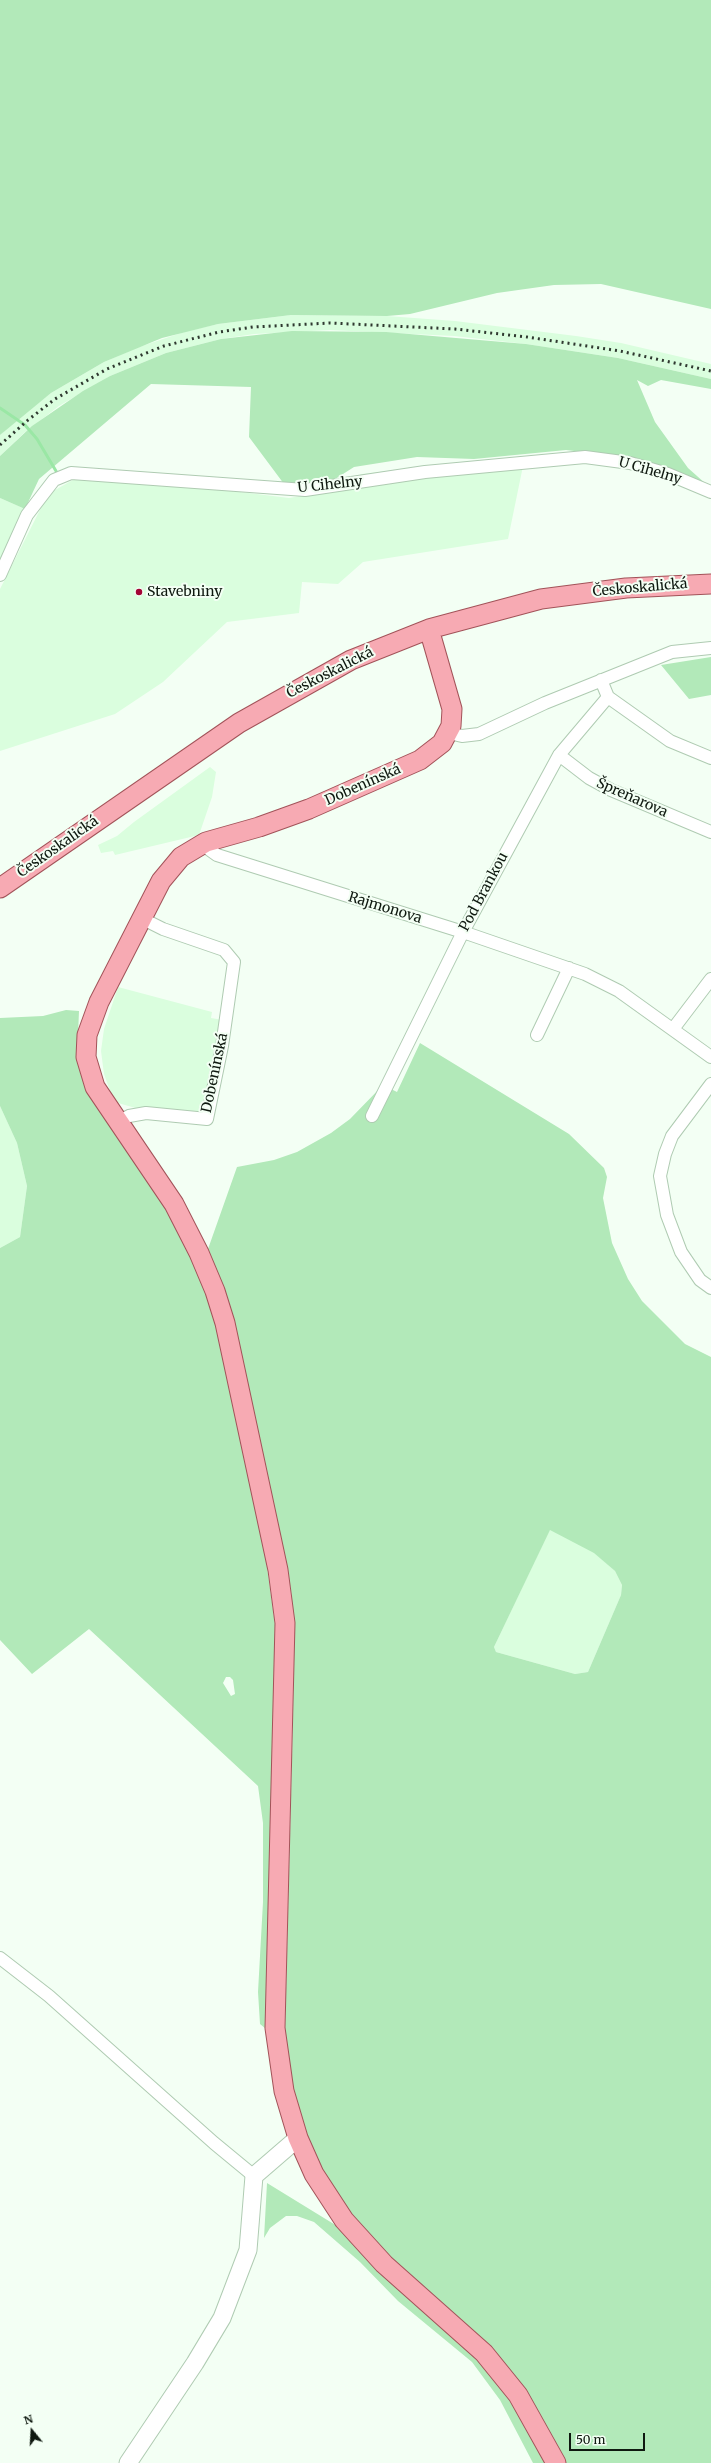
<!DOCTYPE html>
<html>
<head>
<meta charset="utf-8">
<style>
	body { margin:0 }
	#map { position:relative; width:711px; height:2463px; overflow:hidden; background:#f3fff4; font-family:Merriweather,serif }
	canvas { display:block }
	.north { position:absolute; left:12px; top:2411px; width:40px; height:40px; -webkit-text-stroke:3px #f3fff4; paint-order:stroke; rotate:342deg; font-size:11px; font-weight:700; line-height:16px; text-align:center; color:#0f1910 }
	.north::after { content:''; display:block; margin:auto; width:14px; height:18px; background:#0f1910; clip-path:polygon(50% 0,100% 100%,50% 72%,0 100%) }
	.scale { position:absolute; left:569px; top:2433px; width:76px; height:18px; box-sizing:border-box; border:2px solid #0f1910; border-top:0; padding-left:5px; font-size:12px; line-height:14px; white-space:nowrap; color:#0f1910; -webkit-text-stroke:3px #f3fff4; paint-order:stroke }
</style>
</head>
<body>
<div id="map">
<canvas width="711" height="2463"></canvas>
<div class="north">N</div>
<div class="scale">50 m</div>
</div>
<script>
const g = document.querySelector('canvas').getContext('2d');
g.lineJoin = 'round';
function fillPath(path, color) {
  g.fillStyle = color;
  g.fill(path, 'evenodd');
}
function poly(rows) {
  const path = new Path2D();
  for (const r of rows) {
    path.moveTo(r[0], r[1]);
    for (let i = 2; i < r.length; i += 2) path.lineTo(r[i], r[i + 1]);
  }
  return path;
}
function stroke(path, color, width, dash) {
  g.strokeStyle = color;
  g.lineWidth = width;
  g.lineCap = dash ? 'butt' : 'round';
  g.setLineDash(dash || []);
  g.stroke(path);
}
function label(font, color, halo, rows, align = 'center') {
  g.font = font + ' Merriweather,serif';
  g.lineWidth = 4;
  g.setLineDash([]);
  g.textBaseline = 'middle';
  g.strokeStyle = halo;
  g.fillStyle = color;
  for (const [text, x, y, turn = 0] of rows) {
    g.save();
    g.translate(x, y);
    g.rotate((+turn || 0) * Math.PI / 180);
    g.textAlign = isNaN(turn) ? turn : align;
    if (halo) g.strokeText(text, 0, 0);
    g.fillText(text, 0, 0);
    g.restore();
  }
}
fillPath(poly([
	[291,315,387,316,455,321,576,336,621,343,711,364,711,379,618,358,526,344,454,336,330,330,254,334,221,339,166,353,110,376,59,406,24,433,0,456,0,435,13,422,51,393,104,362,136,348,187,331,218,324],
	[523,466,508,539,363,562,338,584,302,582,299,613,227,622,163,682,115,714,0,751,0,589,48,494,78,477,208,488,289,498,319,493,362,474,412,468],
	[0,498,25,509,0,563],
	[210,767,216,772,212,797,199,835,115,855,113,851,101,853,98,845,117,836,134,822],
	[118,987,212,1012,211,1018,223,1020,204,1115,139,1109,118,1103,113,1099,104,1074,101,1051,104,1029],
	[0,1106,17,1143,27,1186,20,1237,0,1248],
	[550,1529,594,1552,615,1571,622,1585,621,1595,588,1672,575,1674,496,1652,494,1647]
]), '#dafede');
fillPath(poly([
	[0,0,711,0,711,309,601,284,554,285,497,293,410,314,387,316,291,315,218,324,162,338,104,362,51,393,0,435],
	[292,331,386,332,526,344,618,358,711,379,711,389,661,380,648,386,637,380,655,422,688,468,706,484,616,456,566,450,474,459,417,457,354,467,332,481,284,484,249,437,251,387,151,384,39,479,25,509,0,498,0,456,32,426,83,391,110,376,166,353,221,339],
	[711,657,711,695,689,699,661,665],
	[66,1010,79,1011,77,1059,87,1091,166,1208,191,1257,206,1294,216,1325,264,1545,275,1624,266,2029,260,2024,258,1992,263,1902,263,1823,258,1786,89,1629,32,1674,0,1640,0,1248,20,1237,27,1186,17,1143,0,1106,0,1018,43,1016],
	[226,1677,230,1677,233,1680,235,1694,231,1696,223,1683],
	[420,1043,569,1134,604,1168,607,1177,603,1198,612,1243,628,1279,642,1301,685,1344,711,1357,711,2463,566,2463,526,2390,491,2346,391,2257,351,2214,323,2170,306,2135,293,2089,285,2028,293,1719,294,1623,291,1590,234,1320,224,1288,208,1249,237,1167,274,1160,297,1152,331,1133,350,1119,383,1085,397,1092],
	[550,1530,594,1553,615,1571,622,1585,621,1595,588,1672,575,1674,496,1652,494,1647],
	[267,2183,337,2226,378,2270,477,2359,510,2400,545,2463,533,2463,500,2400,472,2362,398,2301,360,2262,314,2222,297,2216,286,2216,270,2228,264,2238]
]), '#b2e9b9');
stroke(poly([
	[0,408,25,425,37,439,56,471]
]), '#9ae7a5', 3);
const street = poly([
	[0,575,27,515,54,480,71,473,305,490,425,472,585,457,630,463,668,474,711,492],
	[608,697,670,741,711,758],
	[449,733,462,736,479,734,545,703,672,652,711,648],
	[559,755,589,778,611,790,711,832],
	[206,842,210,850,217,855,463,932,585,974,619,991,711,1057],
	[673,1029,711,979],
	[537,1035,569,968],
	[711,1084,672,1136,665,1154,660,1176,667,1215,681,1252,700,1280,711,1288],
	[372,1116,463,932,559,755,608,697,601,680],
	[117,1122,129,1116,146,1113,207,1119,222,1046,234,962,224,950,163,929,141,918],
	[0,1958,49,1996,214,2143,254,2176]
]);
const secondary = poly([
	[128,2463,195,2363,222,2318,248,2250,254,2176,298,2138]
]);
const primary = poly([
	[429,629,452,709,451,726,442,743,420,760,309,809,259,827,206,842,181,857,161,881,99,1002,87,1035,86,1057,95,1087,174,1204,199,1253,215,1291,225,1323,278,1570,285,1623,275,2028,284,2091,298,2138,314,2174,344,2220,384,2264,484,2353,518,2395,556,2463],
	[0,888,239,723,351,660,429,629,541,599,626,588,711,584]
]);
stroke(street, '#afcbb2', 14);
stroke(secondary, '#afcbb2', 19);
stroke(primary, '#a25359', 21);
stroke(street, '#fff', 12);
stroke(secondary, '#fff', 17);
stroke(primary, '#f7aab3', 19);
stroke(poly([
	[0,445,28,420,55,399,107,369,164,346,219,332,253,327,330,323,455,329,527,337,620,351,711,371]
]), '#2f3930', 3, [2, 4]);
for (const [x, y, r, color] of [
	[139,592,4,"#a30535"]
]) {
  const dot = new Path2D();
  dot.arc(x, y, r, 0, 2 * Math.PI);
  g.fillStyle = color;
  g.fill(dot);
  stroke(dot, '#f3fff4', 1.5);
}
label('14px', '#0f1910', '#f3fff4', [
	["U Cihelny",650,471,16],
	["U Cihelny",330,485,-6],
	["Českoskalická",640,588,-5],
	["Českoskalická",330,673,-27],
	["Dobenínská",363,785,-24],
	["Špreňarova",632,798,24],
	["Českoskalická",58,847,-35],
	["Pod Brankou",484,892,-62],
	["Rajmonova",385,908,17],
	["Dobenínská",215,1073,-78]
]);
label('14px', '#0f1910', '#f3fff4', [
	["Stavebniny",147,592]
], 'left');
</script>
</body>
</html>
